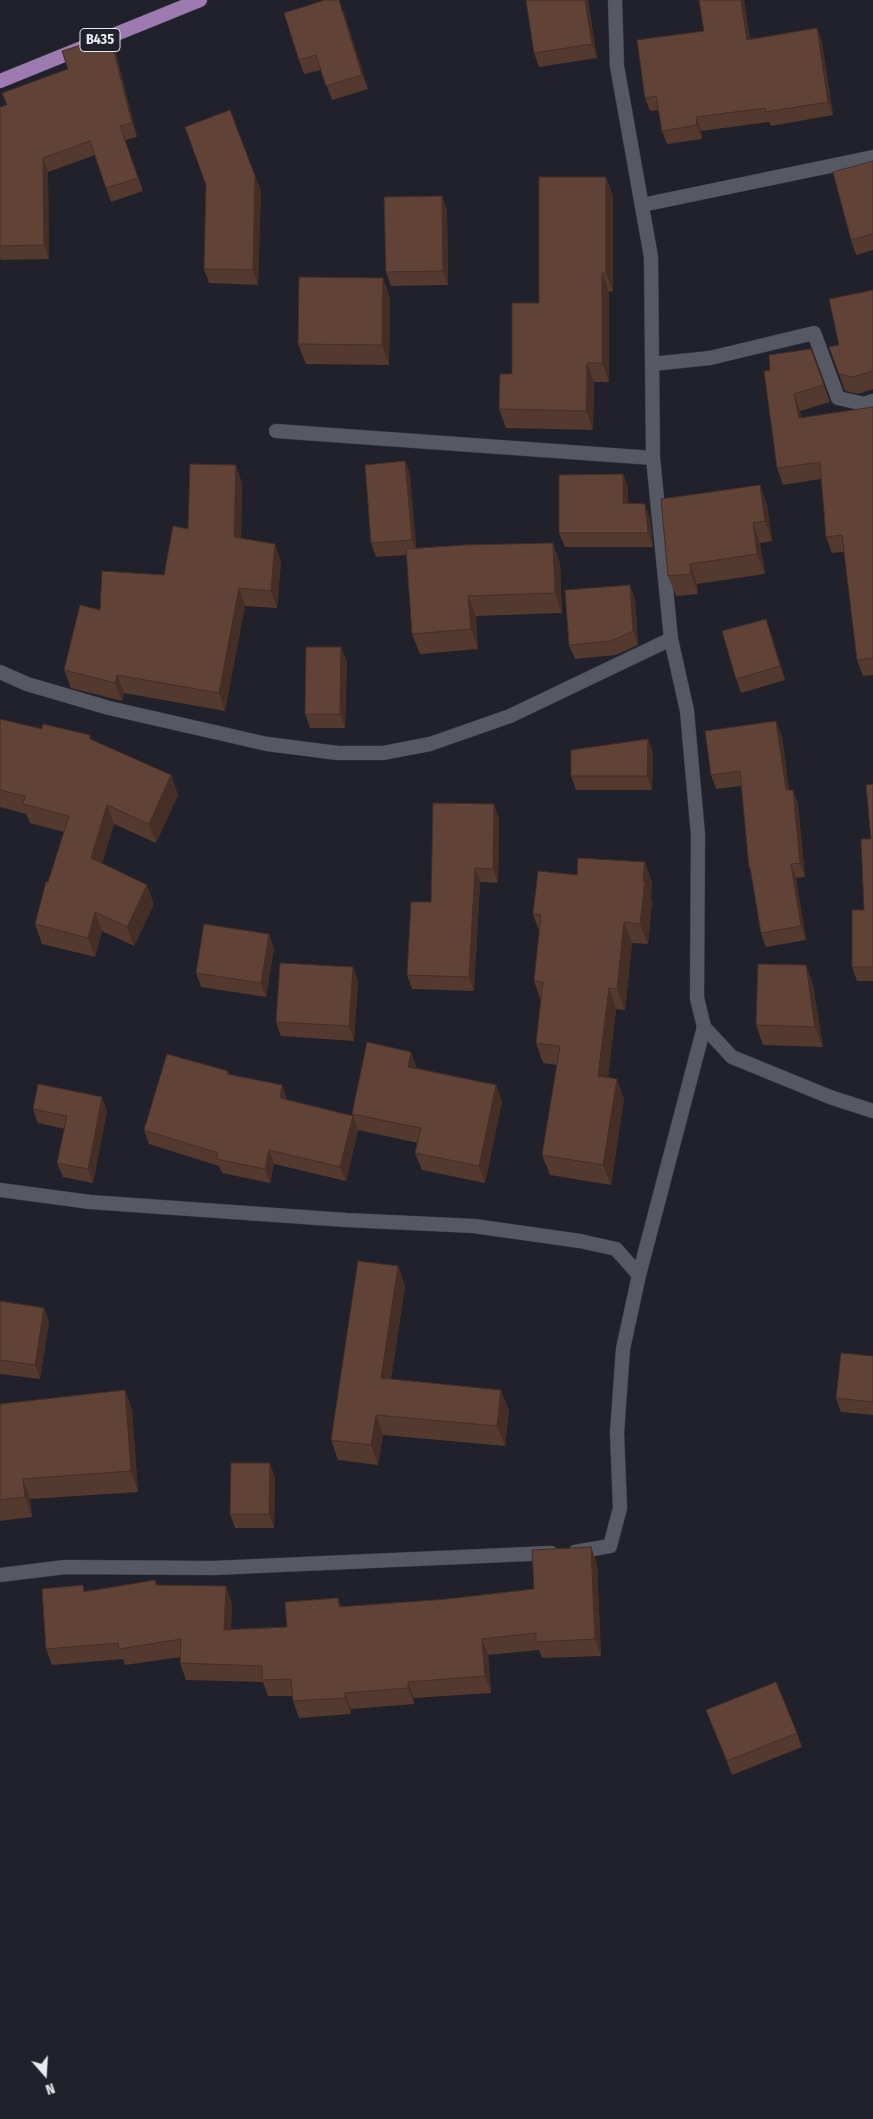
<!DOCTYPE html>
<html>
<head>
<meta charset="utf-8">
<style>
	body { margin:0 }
	#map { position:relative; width:873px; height:2119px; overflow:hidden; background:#20212b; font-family:"Fira Sans Condensed",sans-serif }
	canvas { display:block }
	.north { position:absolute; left:20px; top:2049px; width:50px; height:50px; -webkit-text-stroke:4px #20212b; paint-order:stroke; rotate:161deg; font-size:14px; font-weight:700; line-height:20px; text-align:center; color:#e9e9f1 }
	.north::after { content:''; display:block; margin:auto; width:18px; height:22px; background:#e9e9f1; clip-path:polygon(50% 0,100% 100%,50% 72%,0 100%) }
</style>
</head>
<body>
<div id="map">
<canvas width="873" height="2119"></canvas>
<div class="north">N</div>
</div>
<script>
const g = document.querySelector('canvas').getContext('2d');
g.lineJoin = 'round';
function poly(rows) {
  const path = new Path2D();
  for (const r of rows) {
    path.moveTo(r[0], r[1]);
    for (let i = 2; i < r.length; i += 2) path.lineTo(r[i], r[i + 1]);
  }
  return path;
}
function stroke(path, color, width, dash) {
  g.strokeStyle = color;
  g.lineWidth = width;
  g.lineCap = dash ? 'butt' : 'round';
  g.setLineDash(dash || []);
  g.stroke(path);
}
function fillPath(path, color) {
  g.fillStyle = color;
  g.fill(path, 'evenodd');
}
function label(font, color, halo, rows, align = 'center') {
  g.font = font + ' "Fira Sans Condensed",sans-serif';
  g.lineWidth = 4;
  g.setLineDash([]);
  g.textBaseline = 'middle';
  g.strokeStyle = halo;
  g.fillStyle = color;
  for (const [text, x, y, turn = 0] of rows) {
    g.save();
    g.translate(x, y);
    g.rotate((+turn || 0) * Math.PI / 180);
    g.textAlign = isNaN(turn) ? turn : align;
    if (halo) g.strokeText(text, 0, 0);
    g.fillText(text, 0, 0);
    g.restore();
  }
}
const minor = poly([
	[615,0,617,66,651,257,653,458,671,639,687,711,698,835,697,998,704,1027,732,1057,830,1097,873,1111],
	[642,205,873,157],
	[652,364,710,358,814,333,838,398,864,404,873,401],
	[276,431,653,458],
	[0,672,27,684,109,708,267,744,338,753,383,753,430,744,510,716,671,639],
	[0,1190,90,1202,346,1220,474,1226,580,1241,616,1249,639,1275,623,1349,617,1433,620,1508,610,1546,575,1552],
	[639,1275,704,1027],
	[0,1575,65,1567,213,1568,551,1553]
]);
const primary = poly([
	[0,81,200,0]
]);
stroke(minor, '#3b3b44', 15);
stroke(primary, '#3b3b44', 15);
stroke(minor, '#565864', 14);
stroke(primary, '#9d7bb1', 14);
fillPath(poly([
	[526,0,588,0,597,58,539,67,534,53],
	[699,0,744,0,750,39,817,28,822,42,833,115,771,126,769,122,701,131,702,139,667,144,662,131,659,110,650,111,645,98,704,31],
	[343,10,368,89,332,100,321,70,304,74,299,60],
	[115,50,137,137,125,140,143,191,111,202,95,155,48,172,49,259,1,260,0,257,0,107,7,105,68,69],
	[873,161,873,250,856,255,851,240],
	[606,177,613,196,613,291,609,292,609,382,594,382,593,430,506,428,499,409,539,303],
	[261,190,258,285,209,283,204,269],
	[442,196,447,210,448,285,391,286,386,272],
	[873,290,873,389,858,394,845,391,829,347,839,345],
	[390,298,389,365,306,364,298,344],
	[811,349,830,402,800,411,801,418,873,407,873,675,863,676,857,660,844,552,832,553,826,537,821,479,783,485,777,468,770,370],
	[405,461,410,475,416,549,560,563,562,613,476,616,478,649,420,654,412,634,407,555,376,557,371,543],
	[623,474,628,488,628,503,650,518,653,547,565,547,559,533],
	[242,483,241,538,281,561,277,608,245,606,225,711,124,693,122,701,71,688,64,670,100,610,164,575,188,529],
	[767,505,772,541,760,543,765,574,697,584,698,594,676,596,668,576],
	[635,599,638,645,616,655,575,659,569,645],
	[771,633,785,680,741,693,736,679],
	[347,661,345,728,310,728,305,714],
	[0,719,42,729,92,740,171,775,178,795,156,843,114,824,102,863,154,904,134,946,102,931,95,957,42,944,35,924,64,832,30,823,26,814,0,807],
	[782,736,789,790,793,790,798,804,805,877,796,878,806,940,766,947,761,933,752,875,749,867,741,786,716,789,711,775],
	[648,739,653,753,652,790,576,790,571,776],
	[873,784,873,981,857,981,852,967,864,910,871,839],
	[494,804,499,818,498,883,480,882,474,991,412,989,407,975,431,902],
	[652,882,651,897,652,901,648,944,632,943,625,1010,616,1009,608,1078,624,1099,611,1185,550,1175,542,1155,557,1065,543,1063,536,1043,541,1001,534,981,539,931,533,914],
	[274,948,266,997,201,987,196,973],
	[806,965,813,985,823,1047,763,1045,756,1025],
	[353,967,358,981,354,1041,281,1036,276,1022],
	[417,1068,496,1085,502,1102,485,1183,422,1170,415,1153,418,1143,358,1130,346,1181,274,1164,270,1183,222,1173,219,1166,149,1144,144,1130,228,1071,229,1075,282,1085,287,1100,353,1116,352,1114],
	[33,1109,107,1111,93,1183,63,1177,57,1163,65,1129,38,1123],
	[398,1266,405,1286,391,1379,509,1410,505,1446,383,1435,378,1465,338,1460,331,1440],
	[0,1301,44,1308,49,1322,40,1379,0,1374],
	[873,1356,873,1415,841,1412,836,1398],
	[125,1390,132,1410,138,1492,30,1499,32,1517,0,1521,0,1404],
	[275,1477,274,1528,235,1528,230,1514],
	[591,1547,597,1564,601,1656,542,1658,539,1650,488,1655,491,1693,414,1698,414,1704,351,1709,351,1714,299,1718,293,1701,292,1696,268,1696,263,1682,186,1680,180,1663,181,1657,125,1665,123,1659,52,1665,46,1649,85,1591,155,1580,157,1585,232,1603,231,1629,287,1627,338,1598,341,1607,447,1599,534,1589],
	[706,1710,797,1733,802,1747,732,1775]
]), '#53392e');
fillPath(poly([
	[340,0,343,10,368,89,362,75],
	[585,0,588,0,597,58,592,44],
	[741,0,744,0,752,53,747,40],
	[817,28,822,42,833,115,828,102],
	[110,36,115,50,137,137,132,123],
	[696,117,701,131,702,139,697,125],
	[43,158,48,172,49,259,44,245],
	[255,176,261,190,258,285,253,270],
	[606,177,613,196,613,291,606,273],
	[442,196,447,210,448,285,443,271],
	[602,273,609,292,609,382,602,363],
	[383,278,390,298,389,365,382,345],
	[587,363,594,382,593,430,586,411],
	[794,394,800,411,805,435,799,418],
	[405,461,410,475,417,554,412,540],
	[236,465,242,483,241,555,234,537],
	[623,474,628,488,628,517,623,503],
	[760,485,767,505,772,541,765,521],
	[645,504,650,518,653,547,648,533],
	[753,523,760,543,765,574,757,554],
	[553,543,560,563,562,613,555,593],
	[275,544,281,561,277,608,271,591],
	[690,564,697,584,698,594,691,574],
	[630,585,635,599,638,645,633,631],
	[239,588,245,606,225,711,219,693],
	[468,596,476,616,478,649,471,629],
	[766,619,771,633,785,680,780,666],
	[341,647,347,661,345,728,340,714],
	[117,675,124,693,122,701,115,683],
	[776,721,782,736,791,805,786,790],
	[648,739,653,753,652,790,647,776],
	[171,775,178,795,156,843,149,824],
	[793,790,798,804,805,877,800,863],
	[494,804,499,818,498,883,493,869],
	[107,805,114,824,98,877,91,858],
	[645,862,652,882,651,897,652,901,648,944,640,924],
	[791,864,796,878,806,940,801,926],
	[475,868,480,882,474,991,469,977],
	[147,885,154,904,134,946,127,927],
	[95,912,102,931,95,957,88,938],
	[624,922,632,943,625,1010,617,989],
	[269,934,274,948,266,997,261,983],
	[806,965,813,985,823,1047,815,1027],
	[353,967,358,981,354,1041,349,1026],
	[609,988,616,1009,606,1096,598,1076],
	[411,1052,417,1068,414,1084,408,1067],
	[617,1079,624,1099,611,1185,603,1165],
	[282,1085,287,1099,285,1112,280,1098],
	[496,1085,502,1102,485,1183,479,1166],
	[102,1097,107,1111,93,1183,88,1169],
	[353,1116,358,1130,346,1181,340,1167],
	[269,1150,274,1164,270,1183,265,1169],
	[398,1266,405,1286,388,1398,381,1378],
	[44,1308,49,1322,40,1379,35,1365],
	[125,1390,132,1410,138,1492,131,1471],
	[501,1390,509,1410,505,1446,497,1426],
	[376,1415,383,1435,378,1465,371,1445],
	[270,1463,275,1477,274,1528,269,1514],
	[23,1479,30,1499,32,1517,25,1497],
	[591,1547,597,1564,601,1656,595,1639],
	[226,1586,232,1603,230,1646,224,1630],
	[482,1639,488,1655,491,1693,485,1676],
	[408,1682,414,1698,414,1704,408,1688],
	[345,1693,351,1709,351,1714,345,1698]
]), '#442e26');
const building = poly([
	[325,0,339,0,362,75,326,86,316,55,299,60,284,13,325,0],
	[526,0,585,0,592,44,534,53,526,0],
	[699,0,741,0,747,40,817,28,828,102,766,112,765,108,696,117,697,125,662,131,656,96,645,98,637,40,704,31,699,0],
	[110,36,132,123,120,126,138,178,106,188,90,141,43,158,44,245,0,246,0,107,7,105,2,93,68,69,62,51,110,36],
	[230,110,255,176,253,270,204,269,206,185,185,127,230,110],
	[873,161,873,234,851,240,833,172,873,161],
	[539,177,606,177,606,273,602,273,602,363,587,363,586,411,499,409,500,374,512,374,512,303,539,303,539,177],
	[442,196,443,271,386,272,384,197,442,196],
	[299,277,383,278,382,345,298,344,299,277],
	[873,290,873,371,852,377,839,374,829,347,839,345,829,299,873,290],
	[811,349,824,385,794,394,799,418,873,407,873,658,857,660,842,535,826,537,820,462,777,468,764,371,770,370,769,355,811,349],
	[405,461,412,540,371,543,365,465,405,461],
	[190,464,236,465,234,537,275,544,271,591,239,588,219,693,117,675,115,683,64,670,80,605,100,610,102,571,164,575,173,526,188,529,190,464],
	[623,474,623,503,645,504,648,533,559,533,559,475,623,474],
	[760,485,765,521,753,523,757,554,690,564,691,574,668,576,661,499,760,485],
	[553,543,555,593,468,596,471,629,412,634,406,549,464,545,553,543],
	[630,585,633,631,611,641,569,645,565,590,630,585],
	[766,619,780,666,736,679,722,631,766,619],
	[306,647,341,647,340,714,305,714,306,647],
	[0,719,42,729,43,724,90,735,90,739,171,775,149,824,107,805,91,858,147,885,127,927,95,912,88,938,35,924,46,882,48,882,69,816,23,804,25,796,0,790,0,719],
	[776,721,786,790,793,790,800,863,791,864,801,926,761,933,750,867,749,867,740,771,711,775,705,731,776,721],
	[648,739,647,776,571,776,571,750,648,739],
	[873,784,873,967,852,967,852,910,864,910,861,839,871,839,866,785,873,784],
	[433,803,494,804,493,869,475,868,469,977,407,975,411,902,431,902,433,803],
	[578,858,645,862,643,881,645,881,640,924,624,922,617,989,609,988,598,1076,617,1079,603,1165,542,1155,560,1046,536,1043,543,982,534,981,541,915,533,914,538,871,577,875,578,858],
	[204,924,269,934,261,983,196,973,204,924],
	[280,963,353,967,349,1026,276,1022,280,963],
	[758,964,806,965,815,1027,756,1025,758,964],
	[367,1042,411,1052,408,1067,496,1085,479,1166,415,1153,421,1128,352,1114,367,1042],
	[167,1054,228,1071,227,1074,282,1085,280,1098,353,1116,340,1167,269,1150,265,1169,216,1159,218,1153,144,1130,167,1054],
	[38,1084,102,1097,88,1169,57,1163,67,1116,33,1109,38,1084],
	[358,1261,398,1266,381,1378,501,1390,497,1426,376,1415,371,1445,331,1440,358,1261],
	[0,1301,44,1308,35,1365,0,1360,0,1301],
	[841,1353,873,1356,873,1402,836,1398,841,1353],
	[125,1390,131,1471,23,1479,25,1497,0,1500,0,1404,125,1390],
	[231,1463,270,1463,269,1514,230,1514,231,1463],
	[591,1547,595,1639,536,1642,536,1633,482,1639,485,1676,408,1682,408,1688,345,1693,345,1698,293,1701,291,1679,262,1680,262,1666,180,1663,181,1639,119,1649,118,1643,46,1649,42,1589,83,1585,84,1592,155,1580,156,1585,226,1586,224,1630,287,1627,285,1602,338,1598,339,1607,447,1599,534,1589,532,1550,591,1547],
	[776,1682,797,1733,727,1761,706,1710,776,1682]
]);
fillPath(building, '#614236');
stroke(building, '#442e26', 1);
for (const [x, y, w] of [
	[100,40,40]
]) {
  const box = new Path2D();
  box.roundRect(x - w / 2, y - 11.5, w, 23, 4);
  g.fillStyle = '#20212b';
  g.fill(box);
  stroke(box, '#e9e9f1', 1);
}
label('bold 14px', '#e9e9f1', null, [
	["B435",100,40]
]);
</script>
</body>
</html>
